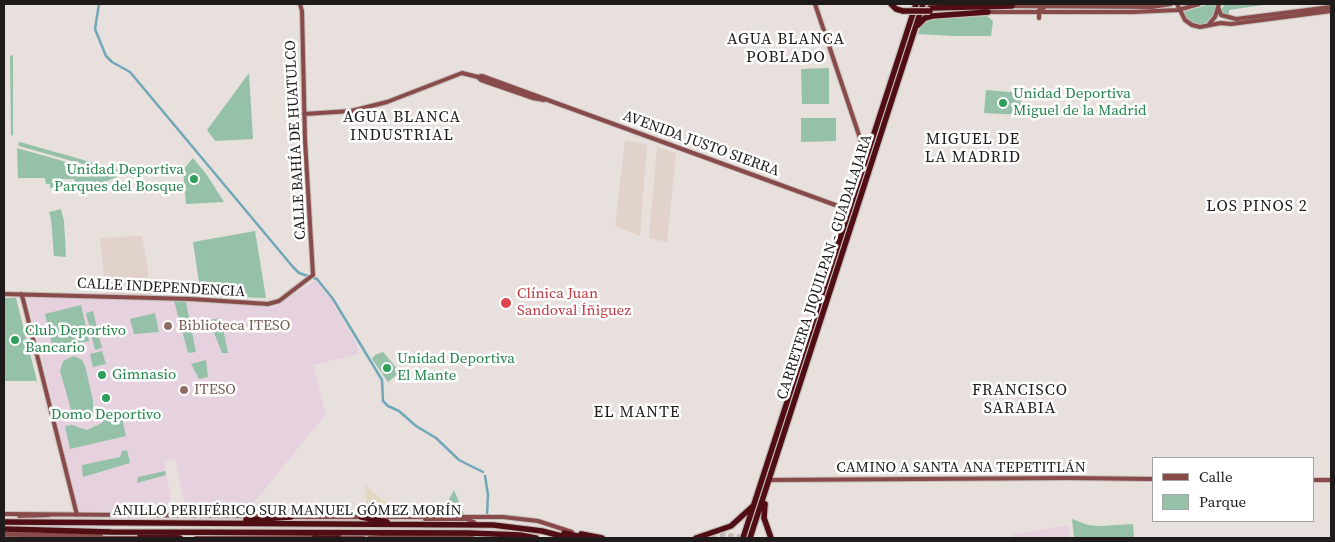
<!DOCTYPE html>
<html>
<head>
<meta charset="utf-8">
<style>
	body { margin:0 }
	#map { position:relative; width:1335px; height:542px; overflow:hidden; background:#e8e0dd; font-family:"Source Serif 4",serif }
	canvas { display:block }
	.frame { position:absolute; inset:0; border:5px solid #1e1b1a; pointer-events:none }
	.legend { position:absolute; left:1152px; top:457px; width:162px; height:65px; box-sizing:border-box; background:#fff; border:1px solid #a5a4a3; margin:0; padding:6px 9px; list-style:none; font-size:15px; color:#1e1b1a }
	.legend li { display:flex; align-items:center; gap:10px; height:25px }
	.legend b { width:25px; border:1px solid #a5a4a3 }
</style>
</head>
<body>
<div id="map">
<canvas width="1335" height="542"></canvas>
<div class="frame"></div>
<ul class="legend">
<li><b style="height:6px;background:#884b4a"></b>Calle</li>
<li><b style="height:14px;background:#95c1a9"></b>Parque</li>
</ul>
</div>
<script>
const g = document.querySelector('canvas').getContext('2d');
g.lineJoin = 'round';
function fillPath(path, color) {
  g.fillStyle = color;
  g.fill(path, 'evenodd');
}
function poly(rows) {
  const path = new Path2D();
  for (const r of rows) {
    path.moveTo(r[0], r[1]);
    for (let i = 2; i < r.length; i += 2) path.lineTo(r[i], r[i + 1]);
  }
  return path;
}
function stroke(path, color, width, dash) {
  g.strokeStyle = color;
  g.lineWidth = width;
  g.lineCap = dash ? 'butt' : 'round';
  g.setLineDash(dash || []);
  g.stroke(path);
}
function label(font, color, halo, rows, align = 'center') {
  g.font = font + ' "Source Serif 4",serif';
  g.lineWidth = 5;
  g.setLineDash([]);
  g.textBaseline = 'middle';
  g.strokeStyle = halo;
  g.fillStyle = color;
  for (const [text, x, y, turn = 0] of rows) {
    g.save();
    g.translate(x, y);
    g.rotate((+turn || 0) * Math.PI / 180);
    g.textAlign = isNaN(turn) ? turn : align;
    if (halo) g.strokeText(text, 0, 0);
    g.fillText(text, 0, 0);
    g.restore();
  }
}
fillPath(poly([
	[365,485,390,506,390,513,367,513]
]), '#e2d7c2');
fillPath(poly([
	[625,140,647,145,640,236,615,226],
	[657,147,676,153,667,242,649,238],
	[142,236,152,296,106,293,100,238]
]), '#e1d2cb');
fillPath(poly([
	[316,280,332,301,356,343,359,354,313,365,326,414,247,511,244,512,198,512,185,505,175,459,164,462,171,499,166,506,160,510,156,511,79,511,27,297,174,301,275,307],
	[1069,525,1070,538,1013,538,1012,534]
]), '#e6d1df');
fillPath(poly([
	[1210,4,1218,4,1213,16,1209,22,1201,25,1191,23,1183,12],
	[1225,4,1231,4,1232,5,1238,4,1270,4,1229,10,1229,16,1222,14,1221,10],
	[987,16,993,21,991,36,954,36,918,34,921,24,932,19],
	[12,55,13,56,13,136,11,135,10,56],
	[829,68,829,104,802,104,801,69],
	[249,73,253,139,215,141,207,130],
	[986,90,1021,93,1020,115,984,113],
	[801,118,836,118,836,141,801,142],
	[20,142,119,170,121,172,118,174,19,146,18,143],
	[17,148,116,176,117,177,99,184,98,181,90,184,88,181,76,185,74,179,63,179,63,183,50,188,50,184,46,184,45,178,18,178],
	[193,158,207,175,224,202,186,204,183,170],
	[61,209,64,221,66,257,54,256,51,219,49,212],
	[255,231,266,298,201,296,193,242],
	[4,298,16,298,37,381,4,381],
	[174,301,186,302,196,352,188,353],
	[81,305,89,341,53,349,45,314],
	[93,311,102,348,95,350,86,313],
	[155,313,159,332,134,334,130,319],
	[221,318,228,353,222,353,209,320],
	[102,351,106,364,93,367,90,354],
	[383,352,400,372,388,382,372,359,375,355],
	[74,356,82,360,85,366,93,400,93,412,90,416,84,419,79,419,72,413,60,371,63,361],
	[206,360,208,377,199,379,191,364],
	[121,413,126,436,70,449,65,426,72,425,87,430,102,423,105,417],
	[127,450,130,463,83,477,82,465,120,457,122,451],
	[165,471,166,475,137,483,138,477],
	[454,490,464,514,441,514],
	[1072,519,1088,525,1099,526,1133,524,1134,538,1074,538]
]), '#95c1a9');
stroke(poly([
	[99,4,95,29,106,56,112,62,130,72,293,267,299,273,317,279,333,299,382,380,383,401,388,406,399,411,416,426,436,438,459,460,483,472],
	[485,476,488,495,487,514]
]), '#72a7b9', 2.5);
stroke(poly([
	[703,538,724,535,745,538]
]), '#c0b9b6', 5.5, [5.5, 3]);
const secondary = poly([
	[815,4,866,156],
	[1177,4,1185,20,1192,25,1200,27,1221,23,1231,24,1331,11],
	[1012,6,1152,7,1171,4],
	[1218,7,1221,15,1236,19,1331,7],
	[988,12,1133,12,1178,10,1199,4],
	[1039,18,1039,10,1044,8],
	[1209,24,1215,17,1219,4],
	[478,77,481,80,533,98,544,100],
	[304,114,351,111,387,102,462,73,478,77,482,76,849,210],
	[4,294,191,299,268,304,279,301,313,275,305,140,302,11,300,4],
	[21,294,23,299,77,515],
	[769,480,1068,478,1154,479],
	[1314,480,1331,480],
	[4,514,264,516],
	[19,516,49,515],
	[289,517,362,517],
	[371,517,503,517,538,521,572,532],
	[425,519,466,519,474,522],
	[4,534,95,535,101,536],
	[4,538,146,538],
	[196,538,317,537],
	[334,538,364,538],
	[369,538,394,536,473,535]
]);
const highway = poly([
	[891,4,896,9,903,11],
	[930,8,1012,6],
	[918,25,925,18,932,16,988,12],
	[765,504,764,518,771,538],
	[361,517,387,522],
	[246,520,291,517],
	[4,522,493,525,542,531,569,538],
	[4,529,111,532,468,533,520,535,536,538],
	[564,533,586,538],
	[581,534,602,538],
	[140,535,180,538],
	[315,537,338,535],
	[696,538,731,526,753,506],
	[743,538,916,4],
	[750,538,923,4]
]);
stroke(secondary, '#c4bdba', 6);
stroke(highway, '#c4bdba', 8);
stroke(secondary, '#884b4a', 4);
stroke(highway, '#500d13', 5.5);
const highwayBridge = poly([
	[903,11,930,11]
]);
stroke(highwayBridge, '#c4bdba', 8, []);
stroke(highwayBridge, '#500d13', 5.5);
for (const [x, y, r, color] of [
	[1003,103,5,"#2e9e5b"],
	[194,179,5,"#2e9e5b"],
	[506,303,6,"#e0444e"],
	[168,326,5,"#8d6e63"],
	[15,340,5,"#2e9e5b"],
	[387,368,5,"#2e9e5b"],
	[102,375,5,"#2e9e5b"],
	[184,390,5,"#8d6e63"],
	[106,398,5,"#2e9e5b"]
]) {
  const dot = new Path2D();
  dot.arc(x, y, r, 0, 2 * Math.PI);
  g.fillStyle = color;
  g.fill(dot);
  stroke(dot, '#fff', 2);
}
label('15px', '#27864d', '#fff', [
	["Unidad Deportiva",1013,94],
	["Miguel de la Madrid",1013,111],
	["Unidad Deportiva",184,170,"right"],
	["Parques del Bosque",184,187,"right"],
	["Club Deportivo",25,331],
	["Bancario",25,348],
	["Unidad Deportiva",397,359],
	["El Mante",397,376],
	["Gimnasio",112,375],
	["Domo Deportivo",106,415,"center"]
], 'left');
label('15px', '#1e1b1a', '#fff', [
	["CALLE BAHÍA DE HUATULCO",296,140,-93],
	["AVENIDA JUSTO SIERRA",701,144,20],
	["CARRETERA JIQUILPAN - GUADALAJARA",825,267,-72],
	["CALLE INDEPENDENCIA",161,288,3],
	["CAMINO A SANTA ANA TEPETITLÁN",961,468],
	["ANILLO PERIFÉRICO SUR MANUEL GÓMEZ MORÍN",287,511]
]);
label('15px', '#be3a42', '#fff', [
	["Clínica Juan",517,294],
	["Sandoval Íñiguez",517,311]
], 'left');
label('15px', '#785e54', '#fff', [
	["Biblioteca ITESO",178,326],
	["ITESO",194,390]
], 'left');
g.letterSpacing = '1px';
label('16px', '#1e1b1a', '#fff', [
	["AGUA BLANCA",786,40],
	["POBLADO",786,58],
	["AGUA BLANCA",402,118],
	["INDUSTRIAL",402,136],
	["MIGUEL DE",973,140],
	["LA MADRID",973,158],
	["LOS PINOS 2",1257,207],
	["FRANCISCO",1020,391],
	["SARABIA",1020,409],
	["EL MANTE",637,413]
]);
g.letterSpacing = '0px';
</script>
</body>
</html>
